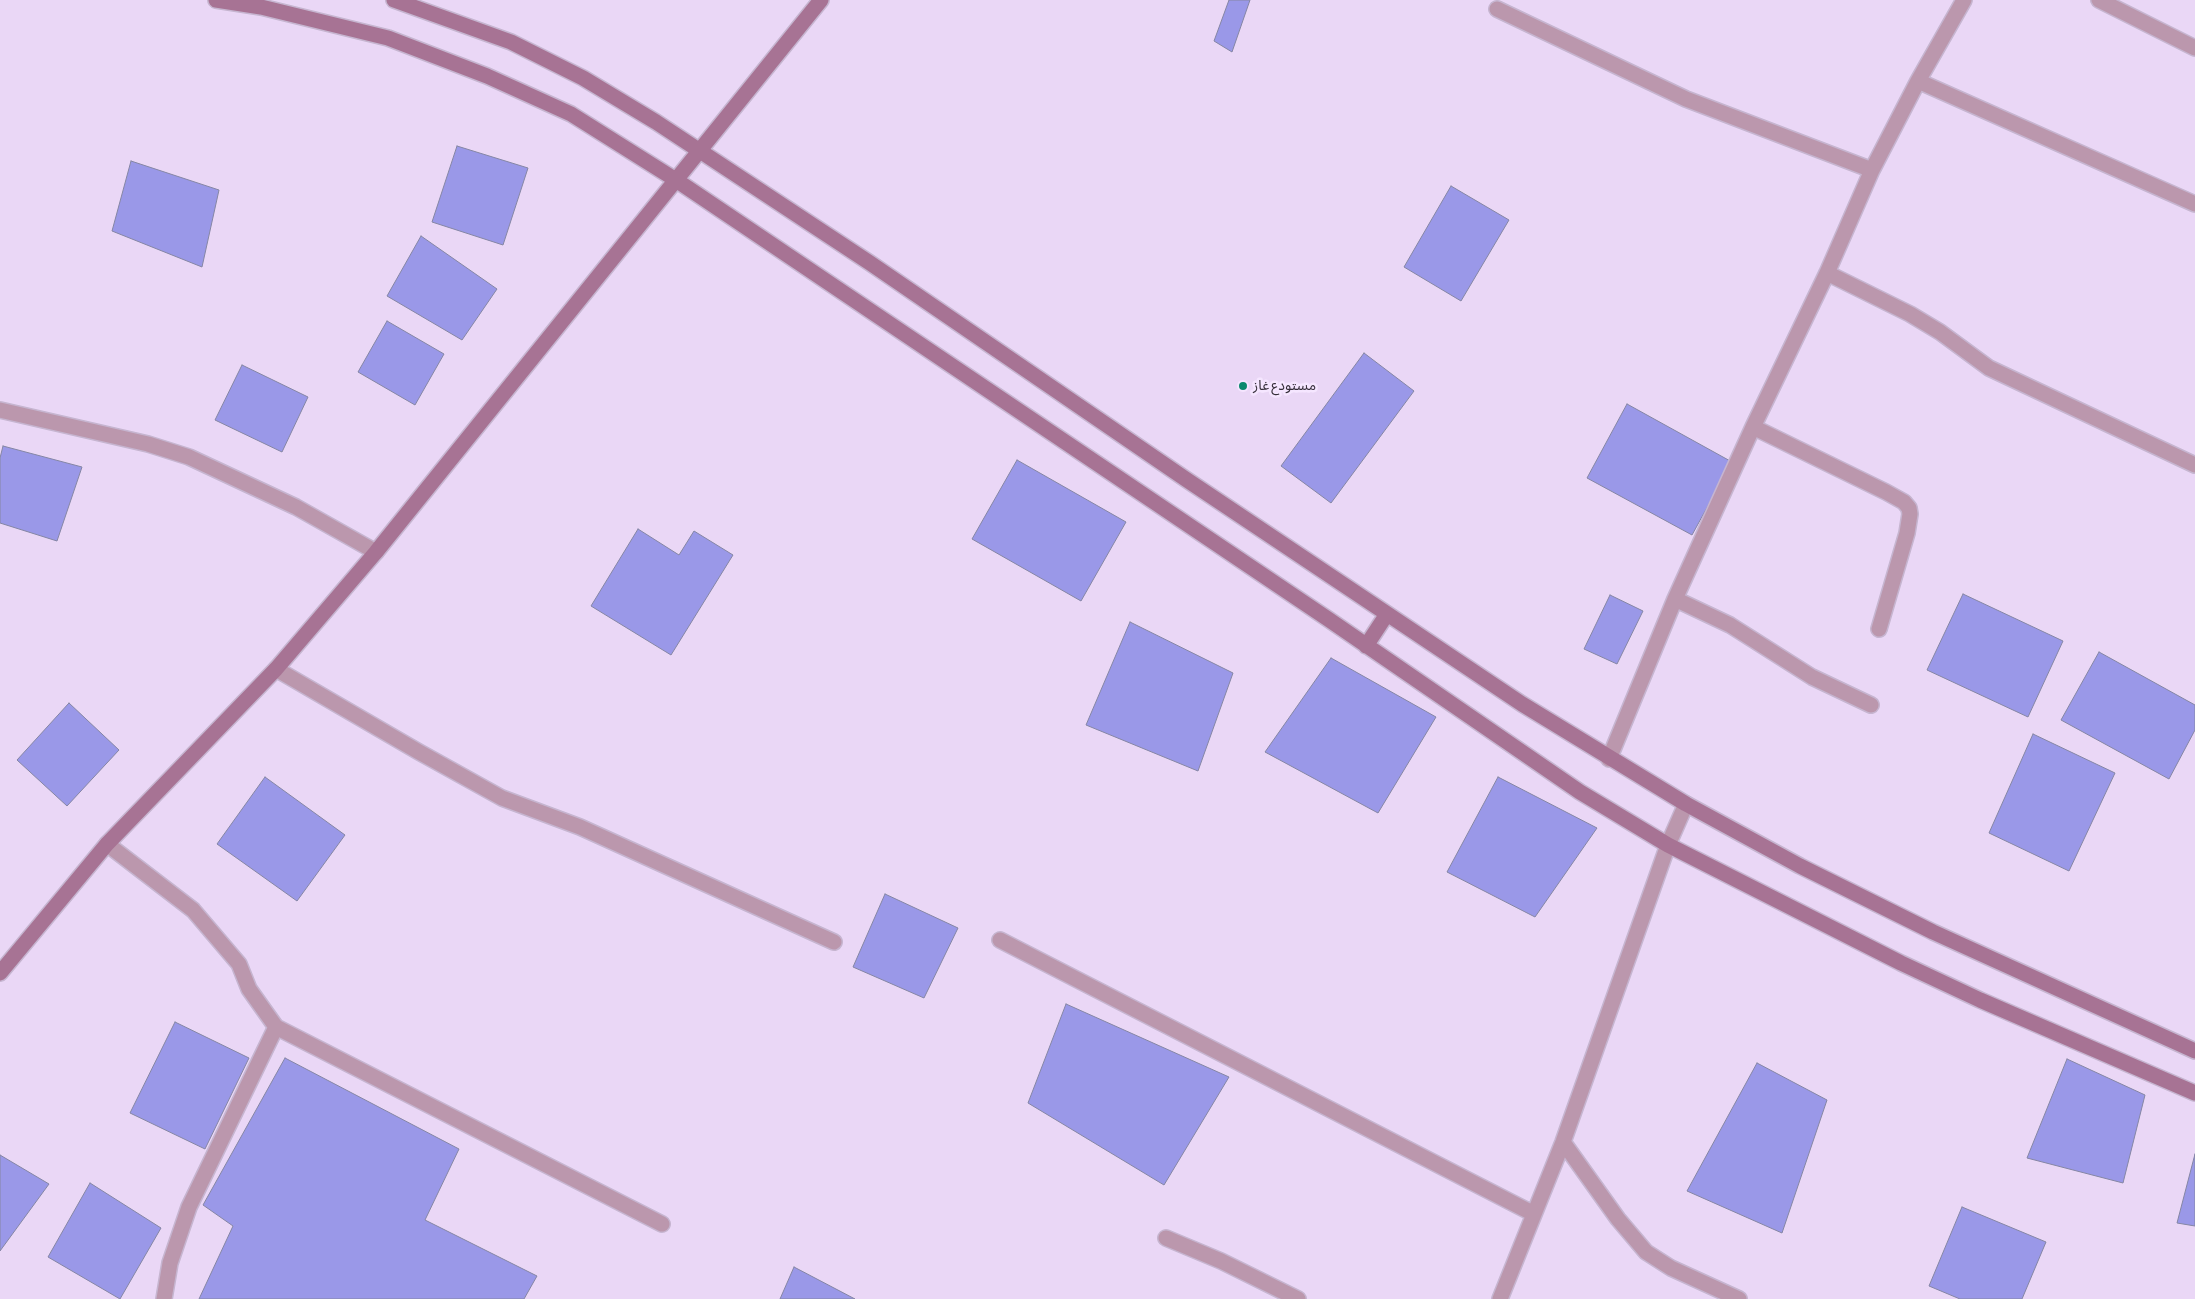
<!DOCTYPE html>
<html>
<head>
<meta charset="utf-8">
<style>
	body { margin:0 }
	canvas { display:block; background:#ead7f6 }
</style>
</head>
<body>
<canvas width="2195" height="1299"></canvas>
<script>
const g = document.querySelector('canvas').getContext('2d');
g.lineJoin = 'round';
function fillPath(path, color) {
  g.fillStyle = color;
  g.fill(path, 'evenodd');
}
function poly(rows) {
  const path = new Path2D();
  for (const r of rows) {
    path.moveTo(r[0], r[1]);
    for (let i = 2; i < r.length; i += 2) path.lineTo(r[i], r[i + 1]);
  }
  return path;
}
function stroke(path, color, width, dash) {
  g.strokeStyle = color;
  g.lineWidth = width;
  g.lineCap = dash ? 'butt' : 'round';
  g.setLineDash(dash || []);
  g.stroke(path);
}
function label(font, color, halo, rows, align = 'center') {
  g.font = font + ' "Asap Condensed","Noto Sans Arabic",sans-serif';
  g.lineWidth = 5;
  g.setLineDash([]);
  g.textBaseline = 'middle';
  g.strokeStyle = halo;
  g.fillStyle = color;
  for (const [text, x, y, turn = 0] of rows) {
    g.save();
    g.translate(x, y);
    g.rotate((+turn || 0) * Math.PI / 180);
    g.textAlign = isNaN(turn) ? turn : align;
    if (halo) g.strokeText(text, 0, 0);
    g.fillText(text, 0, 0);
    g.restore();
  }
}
const building = poly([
	[1229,0,1250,0,1232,52,1214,41,1229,0],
	[457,146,528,168,503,245,432,222,457,146],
	[131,161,219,190,202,267,112,231,131,161],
	[1451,186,1509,220,1461,301,1404,267,1451,186],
	[421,236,497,289,462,340,387,296,421,236],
	[387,321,444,354,415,405,358,372,387,321],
	[1364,353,1414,391,1331,503,1281,466,1364,353],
	[242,365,308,397,282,452,215,420,242,365],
	[1627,404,1732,462,1692,535,1587,478,1627,404],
	[3,446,82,467,57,541,0,523,0,458,3,446],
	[1017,460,1126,522,1081,601,972,539,1017,460],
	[638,529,679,555,694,531,733,555,671,655,591,606,638,529],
	[1963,594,2063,641,2028,717,1927,670,1963,594],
	[1610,595,1643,611,1617,664,1584,649,1610,595],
	[1130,622,1233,673,1198,771,1086,725,1130,622],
	[2099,652,2195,705,2195,730,2169,779,2061,720,2099,652],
	[1331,658,1436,717,1378,813,1265,752,1331,658],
	[69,703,119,750,67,806,17,760,69,703],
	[2033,734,2115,773,2069,871,1989,833,2033,734],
	[265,777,345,835,297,901,217,844,265,777],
	[1498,777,1597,828,1535,917,1447,872,1498,777],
	[885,894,958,928,924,998,853,967,885,894],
	[1066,1004,1229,1077,1164,1185,1028,1103,1066,1004],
	[175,1022,249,1058,205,1149,130,1113,175,1022],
	[285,1058,459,1149,425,1220,537,1276,524,1299,199,1299,233,1226,203,1205,285,1058],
	[2067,1059,2145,1095,2123,1183,2027,1158,2067,1059],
	[1757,1063,1827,1100,1782,1233,1687,1191,1757,1063],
	[2195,1154,2195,1226,2177,1223,2195,1154],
	[0,1155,49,1184,0,1251,0,1155],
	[90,1183,161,1228,120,1299,48,1257,90,1183],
	[1962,1207,2046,1242,2022,1299,1960,1299,1929,1286,1962,1207],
	[794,1267,855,1299,780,1299,794,1267]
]);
fillPath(building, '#9a98e8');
stroke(building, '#8586a4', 1);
const street = poly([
	[2099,0,2195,48],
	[1497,9,1686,99,1872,170],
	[1918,81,2195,204],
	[1827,273,1910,314,1940,332,1989,368,2195,465],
	[0,410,148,444,189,457,296,507,376,552],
	[1753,427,1886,492,1904,502,1909,508,1910,514,1907,533,1879,629],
	[1675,599,1730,625,1812,677,1871,705],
	[276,669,419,752,502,798,580,827,834,942],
	[1609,759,1675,599,1753,427,1827,273,1872,170,1918,81,1964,0],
	[107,844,193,910,239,964,249,989,276,1027,189,1207,170,1263,164,1299],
	[1000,940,1534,1214],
	[276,1027,662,1224],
	[1563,1142,1618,1219,1646,1252,1671,1268,1739,1299],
	[1166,1238,1221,1261,1298,1299],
	[1500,1299,1563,1142,1668,845,1686,804]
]);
const secondary = poly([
	[216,0,261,7,388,38,487,76,571,114,676,180,1328,619,1580,792,1668,845,1901,963,1980,1000,2195,1093],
	[394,0,511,42,583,78,656,122,870,263,1187,480,1522,704,1686,804,1800,866,1933,932,2195,1051],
	[1366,646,1387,614],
	[0,973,107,844,276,669,376,552,821,0]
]);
stroke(street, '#c6b5d0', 18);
stroke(secondary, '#c6b5d0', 18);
stroke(street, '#bb97ad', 15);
stroke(secondary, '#a77394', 15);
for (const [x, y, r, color] of [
	[1243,386,5,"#0a896d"]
]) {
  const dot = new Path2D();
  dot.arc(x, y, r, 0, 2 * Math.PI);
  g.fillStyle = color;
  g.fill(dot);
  stroke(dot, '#f5e6ff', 2);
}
label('14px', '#352e39', '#f5e6ff', [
	["مستودع غاز",1253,386]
], 'left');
</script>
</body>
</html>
